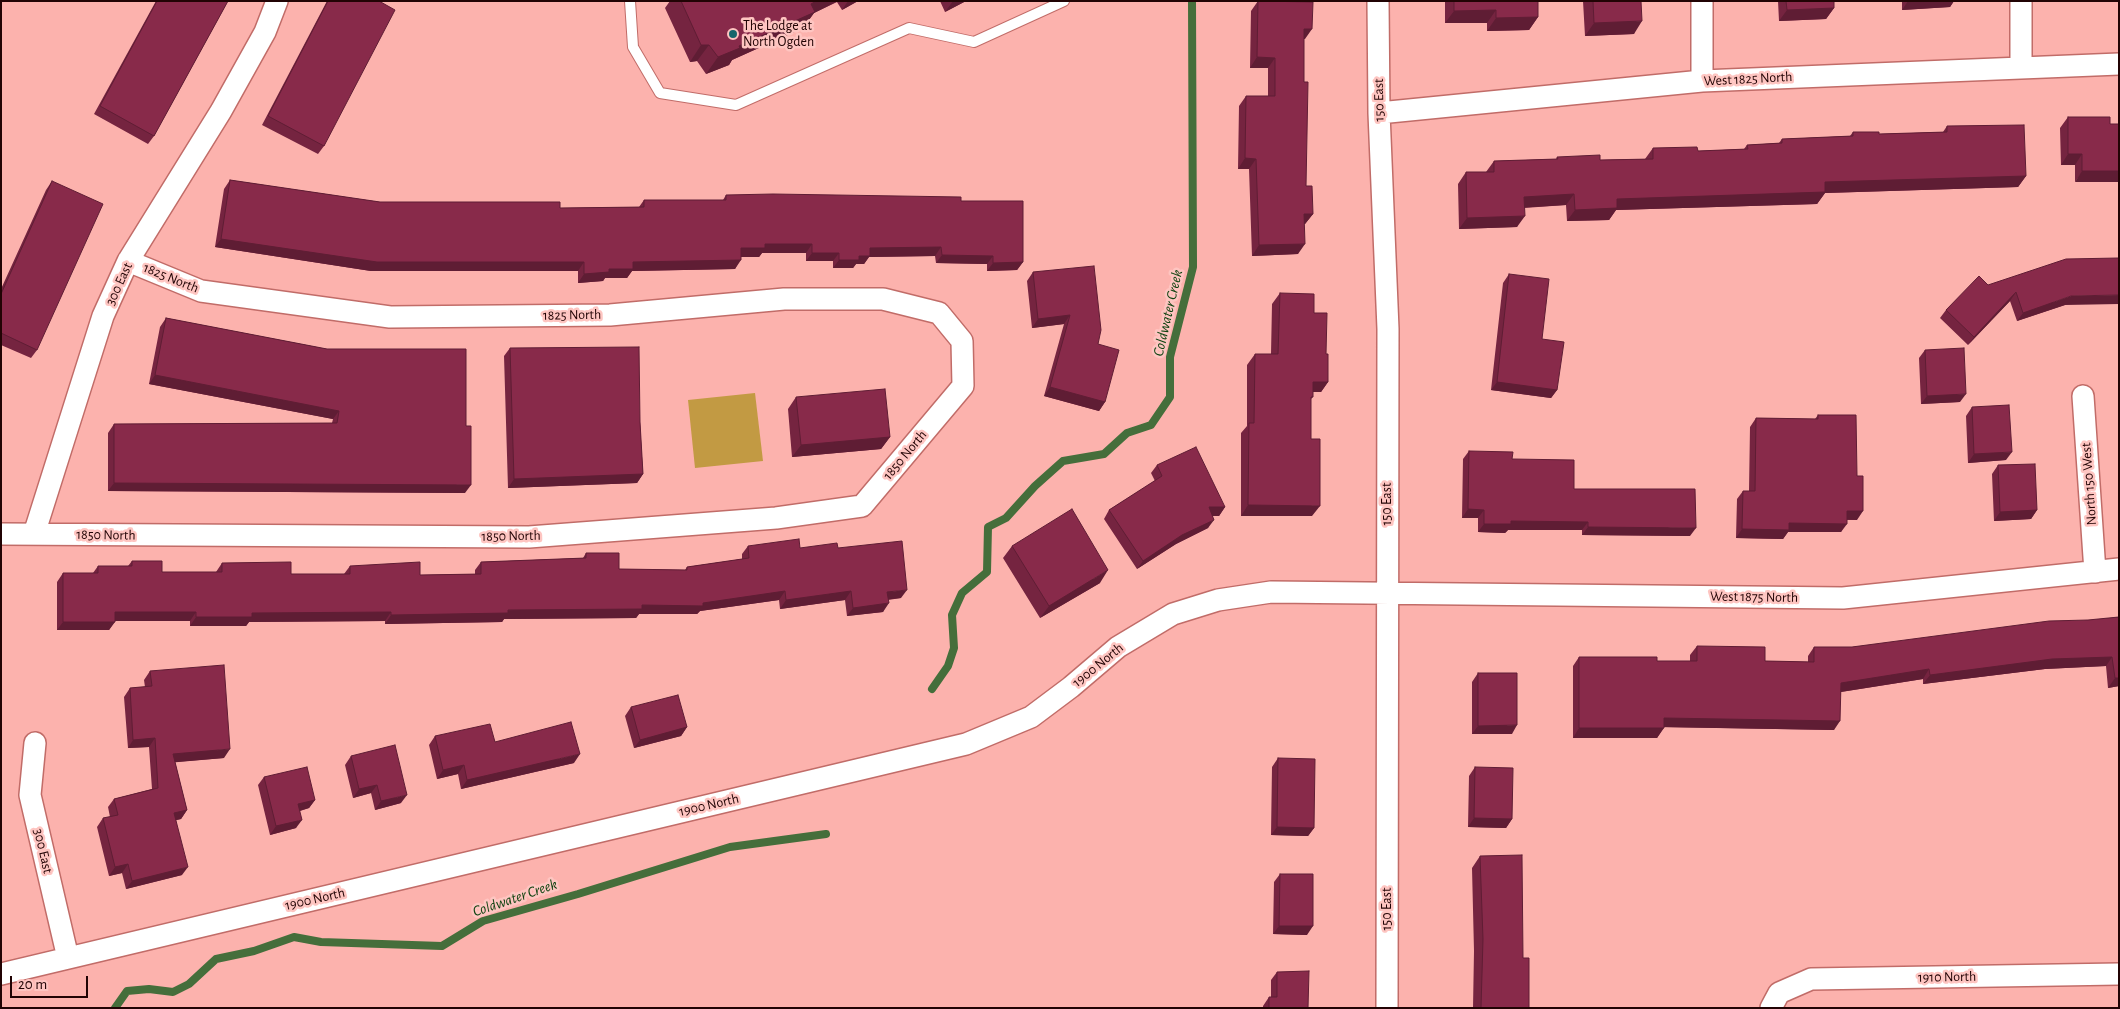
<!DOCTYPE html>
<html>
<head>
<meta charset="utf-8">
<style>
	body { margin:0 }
	#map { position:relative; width:2120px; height:1009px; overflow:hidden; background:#fcb2ad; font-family:"Alegreya Sans",sans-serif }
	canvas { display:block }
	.frame { position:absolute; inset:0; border:2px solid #210304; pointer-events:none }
	.scale { position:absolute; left:10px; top:976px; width:78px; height:22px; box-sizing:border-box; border:2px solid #210304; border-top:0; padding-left:6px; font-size:15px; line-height:18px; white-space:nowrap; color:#210304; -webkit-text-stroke:4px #fec5c1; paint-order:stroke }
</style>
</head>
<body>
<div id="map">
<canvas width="2120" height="1009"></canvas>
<div class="frame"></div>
<div class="scale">20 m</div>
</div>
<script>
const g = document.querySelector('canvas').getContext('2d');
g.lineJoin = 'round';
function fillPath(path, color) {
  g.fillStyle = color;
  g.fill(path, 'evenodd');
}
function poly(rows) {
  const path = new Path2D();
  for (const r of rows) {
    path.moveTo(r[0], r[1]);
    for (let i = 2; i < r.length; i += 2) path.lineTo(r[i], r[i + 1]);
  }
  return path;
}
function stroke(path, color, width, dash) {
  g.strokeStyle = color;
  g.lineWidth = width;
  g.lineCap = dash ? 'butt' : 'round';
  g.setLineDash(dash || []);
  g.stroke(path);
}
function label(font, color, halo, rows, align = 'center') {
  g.font = font + ' "Alegreya Sans",sans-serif';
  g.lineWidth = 5;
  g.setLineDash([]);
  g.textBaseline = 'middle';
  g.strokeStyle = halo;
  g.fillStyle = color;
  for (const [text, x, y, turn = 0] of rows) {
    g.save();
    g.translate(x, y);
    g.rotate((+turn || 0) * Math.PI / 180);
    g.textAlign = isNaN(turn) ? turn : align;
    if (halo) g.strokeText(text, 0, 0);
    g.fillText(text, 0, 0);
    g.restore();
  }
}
fillPath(poly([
	[755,393,763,461,695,468,688,400]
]), '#c29a43');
stroke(poly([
	[932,689,948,666,954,648,952,615,962,593,987,572,988,527,1006,518,1035,486,1063,461,1104,454,1127,433,1151,425,1170,397,1170,357,1193,267,1192,1],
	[115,1008,127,991,149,989,173,992,189,984,216,959,254,951,294,937,321,942,442,946,483,921,578,894,730,847,826,834]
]), '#456e3b', 8);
const lane = poly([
	[630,1,633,47,660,93,736,105,909,28,974,42,1064,1]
]);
const street = poly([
	[1378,1,1379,113,1388,329,1387,1008],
	[1702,1,1702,81],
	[2021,1,2021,67],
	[1379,113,1702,81,2119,64],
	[2083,396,2095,572],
	[1,534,529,537,776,518,862,506,963,386,962,341,939,313,883,299,784,299,610,315,390,317,201,291,128,261],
	[34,534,103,316,128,261,221,111,265,32,277,1],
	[35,743,30,795,68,958],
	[1,974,966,744,1031,717,1071,687,1118,647,1173,614,1218,600,1271,592,1843,598,2119,569],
	[1771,1008,1779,993,1811,979,2119,974]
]);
stroke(lane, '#c16c68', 12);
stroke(street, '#c16c68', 24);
stroke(lane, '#fff', 10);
stroke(street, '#fff', 21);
fillPath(poly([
	[156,1,228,1,154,136,148,144,94,114],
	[327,1,379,1,324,146,318,154,262,125],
	[670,1,858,1,842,10,837,2,814,13,803,28,732,60,729,65,706,74,697,61,690,62,665,8],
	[940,1,966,1,945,12],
	[1258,1,1305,39,1304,39,1304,82,1306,186,1313,214,1305,224,1304,224,1298,254,1252,256,1249,169,1238,169,1239,106,1246,96,1268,96,1268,68,1250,68,1251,11],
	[1445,1,1538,1,1538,17,1529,30,1487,31,1487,23,1445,23],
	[1583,1,1641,1,1634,34,1585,36],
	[1778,1,1834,1,1834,8,1826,19,1779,21],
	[1902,1,1954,1,1950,7,1902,10],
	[2068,117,2110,124,2119,124,2075,182,2075,165,2061,165,2060,128],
	[1947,126,2026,176,2018,187,1825,193,1817,204,1616,210,1609,220,1567,221,1566,205,1524,208,1517,227,1459,229,1458,184,1466,172,1486,172,1494,161,1556,159,1557,157,1600,160,1645,159,1653,148,1698,151,1744,149,1747,145,1779,143,1782,139,1850,136,1853,132,1879,134,1943,132],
	[230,180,380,202,560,208,639,207,644,200,723,200,726,195,961,201,1023,262,1017,270,987,271,987,264,936,263,935,256,869,257,864,264,856,264,853,268,833,268,833,261,806,261,806,253,762,253,759,257,741,257,735,269,632,271,627,278,605,278,603,281,578,283,578,271,371,271,215,247,224,189],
	[52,181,37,350,31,358,1,345,1,289,46,190],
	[1033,272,1098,344,1105,402,1099,411,1044,396,1064,324,1032,328,1027,281],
	[1509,274,1542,339,1557,390,1551,398,1491,390,1503,283],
	[1988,285,2065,305,2017,321,2010,301,1968,345,1940,318,1946,310],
	[1280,293,1314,313,1326,354,1328,382,1321,392,1313,392,1313,397,1311,399,1311,439,1312,516,1241,516,1241,433,1247,426,1247,365,1255,354,1271,354,1272,304],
	[166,318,327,349,465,493,108,491,108,433,114,424,332,423,333,419,149,384,160,327],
	[510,348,640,422,643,474,637,483,508,488,504,356],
	[1925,350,1960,402,1921,404,1919,358],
	[796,397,890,437,881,449,792,457,788,409],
	[1972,407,2006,460,1968,463,1966,416],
	[1818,415,1857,520,1847,520,1841,532,1788,532,1783,539,1736,538,1737,499,1743,491,1749,491,1750,427,1756,418,1815,419],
	[1469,451,1512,459,1574,489,1690,536,1582,535,1582,530,1508,530,1505,533,1478,532,1478,518,1462,518,1463,459],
	[1157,465,1225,507,1219,516,1213,516,1208,528,1176,544,1137,569,1104,519,1109,510,1155,481,1151,473],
	[1998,465,2037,510,2031,519,1994,521,1992,474],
	[748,546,800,548,838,548,901,598,888,600,883,612,847,616,845,600,780,609,779,600,700,611,697,614,639,614,636,618,504,619,502,622,385,624,385,621,249,622,246,626,190,626,190,621,115,621,109,630,57,630,57,582,63,573,93,573,98,566,128,566,132,561,162,572,216,572,222,563,291,574,344,574,350,566,420,575,475,574,475,570,481,562,583,558,586,553,619,569,685,570,687,567,742,559,742,554],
	[1012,546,1100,583,1040,618,1003,558],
	[2119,617,2119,686,2108,688,2106,666,2045,669,1923,684,1923,679,1841,692,1834,730,1664,727,1657,738,1573,738,1573,666,1579,657,1657,661,1690,661,1690,655,1697,646,1765,661,1808,662,1808,656,1814,647,1852,647],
	[150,671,224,758,175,762,187,810,181,819,176,820,182,875,126,889,122,873,109,876,97,827,103,818,110,817,108,807,114,799,152,789,149,747,128,748,124,697,130,688,145,687,144,680],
	[1478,673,1512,734,1472,734,1472,682],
	[631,707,687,727,681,736,634,748,625,716],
	[435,736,495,742,574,763,461,789,458,774,437,779,429,745],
	[351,756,401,803,375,810,371,793,353,798,345,765],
	[1278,758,1314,828,1308,836,1271,835,1272,767],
	[1475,767,1512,819,1506,828,1468,827,1469,776],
	[264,777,315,800,309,808,300,811,296,828,270,835,258,785],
	[1480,856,1523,958,1529,1008,1473,1008,1474,951,1472,868],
	[1280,874,1307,935,1273,934,1274,882],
	[1277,972,1308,1008,1263,1008,1263,1006,1269,997,1271,997,1271,980]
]), '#752440');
fillPath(poly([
	[816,1,838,1,814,13,803,28,732,60,729,65,706,74,718,57],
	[848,1,858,1,842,10],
	[953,1,966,1,945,12],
	[1908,1,1954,1,1950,7,1902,10],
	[1834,8,1826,19,1779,21,1787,10],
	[1496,10,1487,23,1445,23,1454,11],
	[1538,17,1529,30,1487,31,1496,18],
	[1642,21,1634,34,1585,36,1594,23],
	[1304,29,1312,29,1305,39,1297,39],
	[701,45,709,45,697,61,690,62],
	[1257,57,1275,58,1268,68,1250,68],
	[2068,154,2082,154,2075,165,2061,165],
	[1245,158,1256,159,1249,169,1238,169],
	[2082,171,2119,171,2119,182,2075,182],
	[2026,176,2018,187,1825,193,1817,204,1616,210,1609,220,1567,221,1575,210,1617,199,1825,182],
	[1574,194,1566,205,1516,208,1524,197],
	[1304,214,1313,214,1305,224,1297,224],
	[1525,216,1517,227,1459,229,1467,218],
	[221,239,584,262,578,271,371,271,215,247],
	[765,244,812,244,806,253,762,253,759,257,735,257,741,248],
	[1305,244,1298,254,1252,256,1259,245],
	[941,247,935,256,869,257,864,264,856,264,853,268,833,268,839,260,870,248],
	[812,253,839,253,833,261,806,261],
	[942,255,993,256,987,264,936,263],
	[741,260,735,269,632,271,627,278,605,278,603,281,578,283,584,274,609,269,633,262],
	[1023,262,1017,270,987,271,993,263],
	[2016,292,2010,301,1968,345,1974,337],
	[2119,295,2119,304,2065,305,2017,321,2023,313,2071,296],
	[1070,315,1064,324,1032,328,1038,319],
	[155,375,339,411,333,419,149,384],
	[1313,382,1328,382,1321,392,1306,392],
	[1497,382,1557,390,1551,398,1491,390],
	[1050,387,1105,402,1099,411,1044,396],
	[1966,394,1960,402,1921,404,1927,396],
	[890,437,881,449,792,457,801,445],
	[2012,452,2006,460,1968,463,1974,454],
	[643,474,637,483,508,488,514,479],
	[114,483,471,485,465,493,108,491],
	[1248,505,1320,506,1312,516,1241,516],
	[1209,507,1225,507,1219,516,1203,516],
	[1468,509,1484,510,1478,518,1462,518],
	[2037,510,2031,519,1994,521,2000,512],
	[1847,511,1863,511,1857,520,1841,519],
	[1214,520,1208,528,1176,544,1137,569,1143,561,1182,535],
	[1511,521,1588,522,1582,530,1508,530,1505,533,1478,532,1484,524],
	[1789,523,1847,524,1841,532,1788,532,1783,539,1736,538,1742,529],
	[1588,527,1696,528,1690,536,1582,535],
	[1108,570,1100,583,1040,618,1049,606],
	[907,590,901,598,882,600,887,592],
	[785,591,779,600,700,611,697,614,639,614,636,618,504,619,502,622,385,624,391,615,703,603],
	[851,591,845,600,780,609,786,600],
	[889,603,883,612,847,616,853,608],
	[115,612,196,612,190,621,109,621],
	[391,612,385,621,249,622,246,626,190,626,196,617,252,613],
	[63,622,115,622,109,630,57,630],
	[2112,657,2106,666,2045,669,1923,684,1930,675,2052,659],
	[1929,669,1923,679,1834,693,1841,683],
	[2115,678,2119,678,2119,686,2108,688],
	[1664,718,1840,721,1834,730,1657,727],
	[1517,725,1512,734,1472,734,1478,726],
	[687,727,681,736,634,748,640,740],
	[1579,728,1664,728,1657,738,1573,738],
	[155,738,149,747,128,748,133,740],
	[230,749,224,758,167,763,173,754],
	[580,754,574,763,461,789,467,780],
	[464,765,458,774,437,779,443,770],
	[377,785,371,793,353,798,359,789],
	[407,795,401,803,375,810,381,801],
	[315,800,309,808,292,813,298,804],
	[187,810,181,819,168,822,174,813],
	[1474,818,1512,819,1506,828,1468,827],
	[302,820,296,828,270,835,276,826],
	[1277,827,1314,828,1308,836,1271,835],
	[128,864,122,873,109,876,115,867],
	[188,867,182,875,126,889,132,881],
	[1279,926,1313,926,1307,935,1273,934]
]), '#5f1d34');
const building = poly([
	[157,1,228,1,154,136,100,106,157,1],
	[328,1,379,1,395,10,324,146,268,116,328,1],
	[681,1,816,1,811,4,815,12,739,46,740,48,718,57,709,45,701,45,681,1],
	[1258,1,1313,2,1312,29,1304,29,1304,82,1308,82,1306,186,1312,186,1313,214,1304,214,1305,244,1259,245,1256,159,1245,158,1246,96,1275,96,1275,58,1257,57,1258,1],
	[1454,1,1538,1,1538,17,1496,18,1496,10,1454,11,1454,1],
	[1593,1,1641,1,1642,21,1594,23,1593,1],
	[1786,1,1834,1,1834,8,1787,10,1786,1],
	[2068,117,2110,117,2110,124,2119,124,2119,171,2082,171,2082,154,2068,154,2068,117],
	[2024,125,2026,176,1825,182,1825,192,1617,199,1617,208,1575,210,1574,194,1524,197,1525,216,1467,218,1466,172,1494,172,1494,161,1558,159,1557,157,1600,155,1600,160,1653,159,1653,148,1697,147,1698,151,1748,149,1747,145,1782,143,1782,139,1853,136,1853,132,1879,132,1879,134,1947,132,1947,126,2024,125],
	[230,180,380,202,560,202,560,208,644,207,644,200,726,200,726,195,773,194,961,197,961,201,1023,201,1023,262,993,263,993,256,942,255,941,247,870,248,870,256,859,256,859,260,839,260,839,253,812,253,812,244,765,244,765,248,741,248,741,260,633,262,633,269,609,269,609,272,584,274,584,262,377,262,221,239,230,180],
	[52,181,103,204,37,350,1,333,1,294,52,181],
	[2119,258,2119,295,2071,296,2023,313,2016,292,1974,337,1946,310,1979,276,1988,285,2066,259,2119,258],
	[1094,266,1101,330,1098,344,1119,350,1105,402,1050,387,1070,315,1038,319,1033,272,1094,266],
	[1509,274,1549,279,1542,339,1564,342,1557,390,1497,382,1509,274],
	[1280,293,1314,294,1314,313,1327,313,1326,354,1328,354,1328,382,1313,382,1313,397,1311,397,1311,439,1320,439,1320,506,1248,505,1249,423,1254,423,1255,354,1278,354,1280,293],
	[166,318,327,349,466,349,466,426,471,426,471,485,114,483,114,424,337,423,339,411,155,375,166,318],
	[639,347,640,422,643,474,514,479,510,348,639,347],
	[1964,348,1966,394,1927,396,1925,350,1964,348],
	[885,389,890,437,801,445,796,397,885,389],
	[2009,405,2012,452,1974,454,1972,407,2009,405],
	[1818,415,1856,415,1857,476,1863,476,1863,511,1847,511,1847,524,1789,523,1789,530,1742,529,1743,491,1755,491,1756,418,1818,419,1818,415],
	[1196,447,1225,507,1209,507,1214,520,1182,535,1143,561,1109,510,1162,476,1157,465,1196,447],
	[1469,451,1513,452,1512,459,1574,460,1574,489,1695,489,1696,528,1588,527,1588,522,1511,521,1511,524,1484,524,1484,510,1468,509,1469,451],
	[2035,464,2037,510,2000,512,1998,465,2035,464],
	[1072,509,1108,570,1049,606,1012,546,1072,509],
	[799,539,800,548,837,543,838,548,902,541,907,590,887,592,889,603,853,608,851,591,786,600,785,591,703,603,703,606,642,605,642,609,508,610,508,613,391,615,391,612,252,613,252,617,196,617,196,612,115,612,115,622,63,622,63,573,98,573,98,566,132,566,132,561,162,561,162,572,222,572,222,563,291,562,291,574,350,574,350,566,420,562,420,575,481,574,481,562,586,558,586,553,619,553,619,569,687,570,687,567,749,558,748,546,799,539],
	[2119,617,2119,678,2115,678,2112,657,2052,659,1930,675,1929,669,1841,683,1840,721,1664,718,1664,728,1579,728,1579,657,1657,657,1657,661,1697,661,1697,646,1765,647,1765,661,1814,662,1814,647,1852,647,2049,621,2088,620,2119,617],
	[224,665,230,749,173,754,187,810,174,813,188,867,132,881,128,864,115,867,103,818,118,815,114,799,158,788,155,738,133,740,130,688,152,686,150,671,224,665],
	[1478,673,1517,673,1517,725,1478,726,1478,673],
	[678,695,687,727,640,740,631,707,678,695],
	[571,722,580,754,467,780,464,765,443,770,435,736,490,724,495,742,571,722],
	[395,745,407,795,381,801,377,785,359,789,351,756,395,745],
	[1278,758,1315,759,1314,828,1277,827,1278,758],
	[307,767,315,800,298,804,302,820,276,826,264,777,307,767],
	[1475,767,1513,768,1512,819,1474,818,1475,767],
	[1522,855,1523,958,1529,958,1529,1008,1481,1008,1483,939,1480,856,1522,855],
	[1280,874,1313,874,1313,926,1279,926,1280,874],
	[1309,971,1308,1008,1269,1008,1269,997,1277,997,1277,972,1309,971]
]);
fillPath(building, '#882a4a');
stroke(building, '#5f1d34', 1);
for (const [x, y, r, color] of [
	[733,34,5,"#16656b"]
]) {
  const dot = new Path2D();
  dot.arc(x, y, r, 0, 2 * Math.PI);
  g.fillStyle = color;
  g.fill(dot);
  stroke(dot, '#fec5c1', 2);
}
label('14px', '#210304', '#fec5c1', [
	["The Lodge at",743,26],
	["North Ogden",743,42]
], 'left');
label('14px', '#210304', '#fec5c1', [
	["West 1825 North",1748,79,-3],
	["150 East",1379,100,-91],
	["1825 North",171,278,22],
	["300 East",119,284,-65],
	["1825 North",572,315,-1],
	["1850 North",905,455,-50],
	["North 150 West",2089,484,-94],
	["150 East",1387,504,-90],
	["1850 North",106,535,1],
	["1850 North",511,536,-1],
	["West 1875 North",1754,597,1],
	["1900 North",1098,665,-39],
	["1900 North",709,805,-13],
	["300 East",43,851,77],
	["1900 North",315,899,-13],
	["150 East",1387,909,-90],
	["1910 North",1947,977,-1]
]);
label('italic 15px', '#0f4210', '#fec5c1', [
	["Coldwater Creek",1168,313,-77],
	["Coldwater Creek",515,898,-19]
]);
</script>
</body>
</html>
